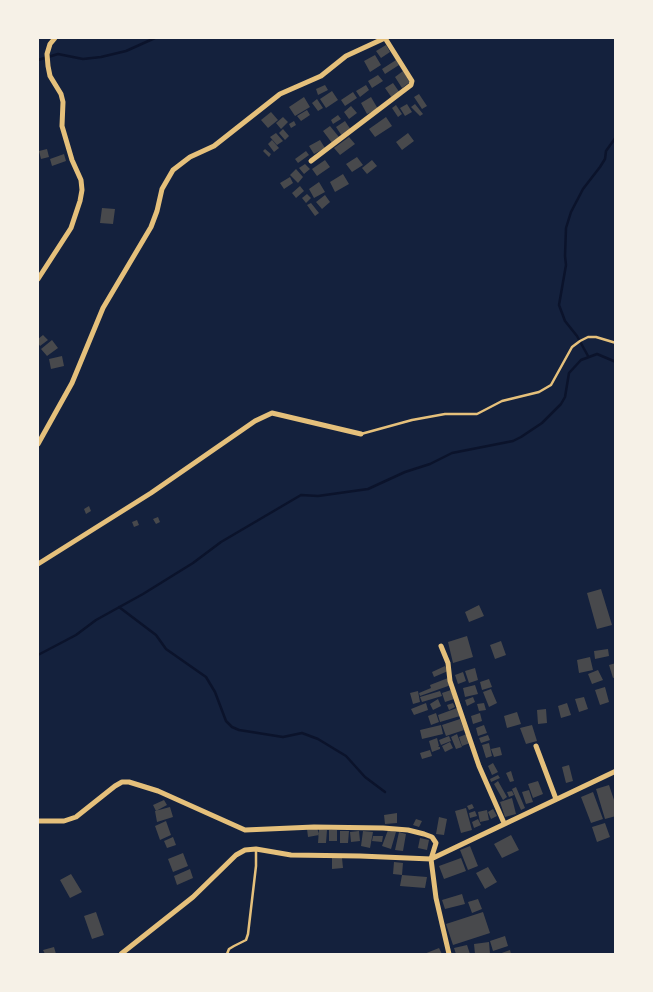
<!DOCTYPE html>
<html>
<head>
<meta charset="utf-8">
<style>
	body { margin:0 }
	#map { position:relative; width:653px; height:992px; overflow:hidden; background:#14213d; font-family:Mulish,sans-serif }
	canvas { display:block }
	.frame { position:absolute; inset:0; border:39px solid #f6f1e7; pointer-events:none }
</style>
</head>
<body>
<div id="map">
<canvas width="653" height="992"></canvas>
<div class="frame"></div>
</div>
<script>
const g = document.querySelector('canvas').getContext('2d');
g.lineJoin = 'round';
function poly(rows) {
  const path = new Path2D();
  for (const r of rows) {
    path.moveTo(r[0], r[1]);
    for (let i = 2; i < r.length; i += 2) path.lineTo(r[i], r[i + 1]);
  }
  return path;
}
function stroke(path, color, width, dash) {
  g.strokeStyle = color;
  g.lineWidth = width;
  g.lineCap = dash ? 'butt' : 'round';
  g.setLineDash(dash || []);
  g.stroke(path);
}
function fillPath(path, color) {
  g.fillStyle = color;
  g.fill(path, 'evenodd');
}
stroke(poly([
	[38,60,58,54,83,59,101,57,126,51,155,38],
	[588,356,577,336,565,321,559,305,566,265,565,256,566,228,571,212,583,189,600,167,605,159,606,151,616,137],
	[119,607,156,635,166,649,206,677,215,692,226,721,232,727,239,730,283,737,302,733,318,739,346,756,365,777,385,792],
	[38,655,76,635,96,620,143,594,193,563,221,542,301,495,318,496,368,489,405,472,430,464,452,453,513,441,521,437,542,423,561,404,565,397,569,373,581,360,597,354,616,362]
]), '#0b132b', 2.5);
fillPath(poly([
	[386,45,390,52,381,58,376,51],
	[375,55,381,65,370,72,364,61],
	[396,60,399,65,385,74,382,69],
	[403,71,410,82,402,88,395,77],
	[378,75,383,81,372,88,368,81],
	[393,83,400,93,392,98,385,88],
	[325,85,328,90,318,95,316,89],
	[366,85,369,90,360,97,356,91],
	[332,91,338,100,326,108,320,99],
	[353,92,357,98,345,106,341,100],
	[419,94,427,106,422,109,414,97],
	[304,97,310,107,295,116,289,107],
	[371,97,378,109,367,114,361,103],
	[317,99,323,108,318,111,312,103],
	[407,104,412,112,405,116,400,108],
	[415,104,423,114,420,116,411,107],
	[396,105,402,114,398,117,392,108],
	[351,106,357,113,349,119,344,112],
	[307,110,310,115,301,121,297,116],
	[271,112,278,120,268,128,261,120],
	[338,115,341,119,333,124,331,120],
	[283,117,288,122,281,129,276,123],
	[386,117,392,126,375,137,369,129],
	[294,121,296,125,291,128,289,124],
	[345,121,351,130,342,136,336,127],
	[330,126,339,137,332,143,323,131],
	[283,129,289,136,285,140,279,133],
	[276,133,283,141,277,145,270,137],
	[408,133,414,141,402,150,396,142],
	[349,137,355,144,340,155,334,148],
	[272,140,279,148,274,152,268,144],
	[320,140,325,148,314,154,309,146],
	[47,149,49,157,41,159,39,151],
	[265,149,271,154,269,157,263,151],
	[306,151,309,155,298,163,295,159],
	[64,154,66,161,52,166,50,159],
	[357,157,363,165,352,172,346,164],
	[325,160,330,167,317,176,312,169],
	[372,160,377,166,367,174,362,168],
	[305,164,310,169,304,174,299,168],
	[296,169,303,177,298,183,290,175],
	[343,174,349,184,335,192,330,182],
	[290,177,293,183,284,189,280,183],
	[319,182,325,192,314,198,309,189],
	[300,186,304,191,296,198,292,193],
	[307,194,311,198,306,203,302,198],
	[325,195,330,202,322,209,316,202],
	[311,203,319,213,315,216,307,205],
	[102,208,115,209,113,224,100,223],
	[43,335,48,340,40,346,38,343,38,339],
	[52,340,58,348,47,356,41,349],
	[62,356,64,366,51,369,49,359],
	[89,506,91,511,86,514,84,509],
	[158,517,160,522,156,524,153,519],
	[137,520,139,525,134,527,132,522],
	[601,589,612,625,597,629,587,593],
	[479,605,484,616,469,622,465,612],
	[467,636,473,657,453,663,448,642],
	[501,641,506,655,495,659,490,645],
	[608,649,609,656,595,659,594,651],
	[590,657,593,670,579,673,577,660],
	[616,663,616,677,613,678,609,665],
	[445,666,448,671,434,677,432,672],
	[475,668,478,680,469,683,465,671],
	[598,670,603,680,592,684,588,674],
	[463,672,466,681,458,684,455,675],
	[448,678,451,685,420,696,419,693,431,688,430,685],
	[489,679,492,687,482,690,480,682],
	[475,685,478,694,465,697,463,688],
	[605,687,609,702,600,705,595,690],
	[491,689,497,703,489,707,483,692],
	[451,690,454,699,445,702,442,693],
	[418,691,420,702,413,704,410,693],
	[440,691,442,696,422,702,420,697],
	[473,697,475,702,467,706,465,700],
	[584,697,588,709,579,712,575,699],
	[438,699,441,706,433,710,430,704],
	[426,703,428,710,414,715,411,709],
	[453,703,455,707,449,710,447,705],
	[484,703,486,710,479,711,477,704],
	[567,703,571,715,561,718,558,706],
	[457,708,460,716,440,722,438,715],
	[546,709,547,723,538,724,537,710],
	[517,712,521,724,507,728,504,716],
	[436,713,439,722,431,725,428,716],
	[480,713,482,721,473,724,471,716],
	[460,719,464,730,446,736,442,725],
	[441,725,443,734,422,739,420,730],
	[484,725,487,733,478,736,476,728],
	[532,725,537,741,526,744,520,728],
	[457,734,462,747,456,749,451,737],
	[467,734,470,743,462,746,459,737],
	[488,735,490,740,481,743,479,738],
	[449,736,451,741,441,745,439,740],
	[437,738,439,746,438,747,440,747,440,749,432,752,429,741],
	[450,742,453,748,445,752,442,746],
	[489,743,492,756,486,758,482,745],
	[500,747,502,755,494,757,491,749],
	[430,750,432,756,422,759,420,753],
	[493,763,498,772,492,775,488,766],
	[569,765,573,781,566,783,562,767],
	[511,771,514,781,510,782,506,773],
	[498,775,500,778,491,782,490,779],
	[498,781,507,797,503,800,494,784],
	[538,781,543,794,533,798,528,784],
	[609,785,616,806,616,816,605,819,596,789],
	[516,787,525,808,521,810,512,789],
	[529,790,533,802,526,804,522,792],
	[512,791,514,795,509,797,507,792],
	[593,792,603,819,591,823,581,797],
	[512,798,516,814,505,817,500,802],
	[164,800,167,805,156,811,153,805],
	[472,804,474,808,469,810,467,806],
	[170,807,173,817,157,822,155,811],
	[466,808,472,830,461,833,455,811],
	[493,809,497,816,491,819,488,812],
	[487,810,489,820,480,822,478,812],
	[475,811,477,816,470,818,469,813],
	[397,813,397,823,385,824,384,815],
	[439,817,447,819,444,835,436,834],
	[416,819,422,821,419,827,413,825],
	[478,819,481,825,474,828,472,822],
	[166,821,171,835,160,840,155,826],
	[605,823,610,837,597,842,592,827],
	[317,827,319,835,308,837,307,829],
	[319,829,327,830,326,843,318,843],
	[329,830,337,830,337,841,329,841],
	[388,830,396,832,391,849,382,846],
	[340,831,349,831,348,843,340,843],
	[359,831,360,841,351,842,350,832],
	[363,831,373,832,370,848,361,846],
	[399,832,406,834,403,851,395,850],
	[511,835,519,850,502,858,494,844],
	[373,836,383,836,382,842,372,841],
	[173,837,176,845,167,848,164,841],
	[420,838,429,840,427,850,418,848],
	[470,846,478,866,468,870,460,850],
	[183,853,188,866,173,872,168,859],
	[332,858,342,858,343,868,332,869],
	[461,858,466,871,444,879,439,866],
	[394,862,403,863,402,875,393,874],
	[488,867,497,882,485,889,476,873],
	[190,869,193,878,177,885,174,876],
	[71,874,82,892,70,898,60,880],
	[402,875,427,877,425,888,400,886],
	[462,894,465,904,445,909,442,900],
	[478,899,482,909,472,913,468,902],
	[96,912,104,935,92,939,84,916],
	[483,912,490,933,453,945,446,924],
	[505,936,508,946,493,951,490,941],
	[489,942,490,954,475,954,474,944],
	[467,945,470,954,456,954,454,948],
	[54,947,56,954,45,954,43,950],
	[439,948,442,954,424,954],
	[510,950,511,954,499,954]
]), '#48494c');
stroke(poly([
	[361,434,412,420,445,414,477,414,502,401,539,392,551,385,572,347,580,341,588,337,596,337,616,343],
	[227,954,229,949,234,946,246,940,248,934,256,866,256,850]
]), '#e5c07b', 2.5);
stroke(poly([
	[311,161,411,85,412,81,385,38],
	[38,279,71,228,80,201,82,190,81,180,72,160,62,126,63,102,61,94,50,76,48,66,47,54,50,44,55,38],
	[38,444,72,383,103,308,151,227,157,211,162,189,173,170,190,157,214,146,280,94,321,76,346,56,385,38],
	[38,564,151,493,255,421,272,413,361,434],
	[441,646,448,663,450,681,479,766,504,823],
	[536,746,556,799],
	[38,821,64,821,76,817,115,786,122,782,129,782,158,791,245,830,314,827,383,828,408,830,424,834,432,837,436,843,431,859,436,898,449,954],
	[121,954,193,897,236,855,245,850,256,849,291,855,360,856,431,859,616,771]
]), '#e5c07b', 5);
</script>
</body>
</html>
